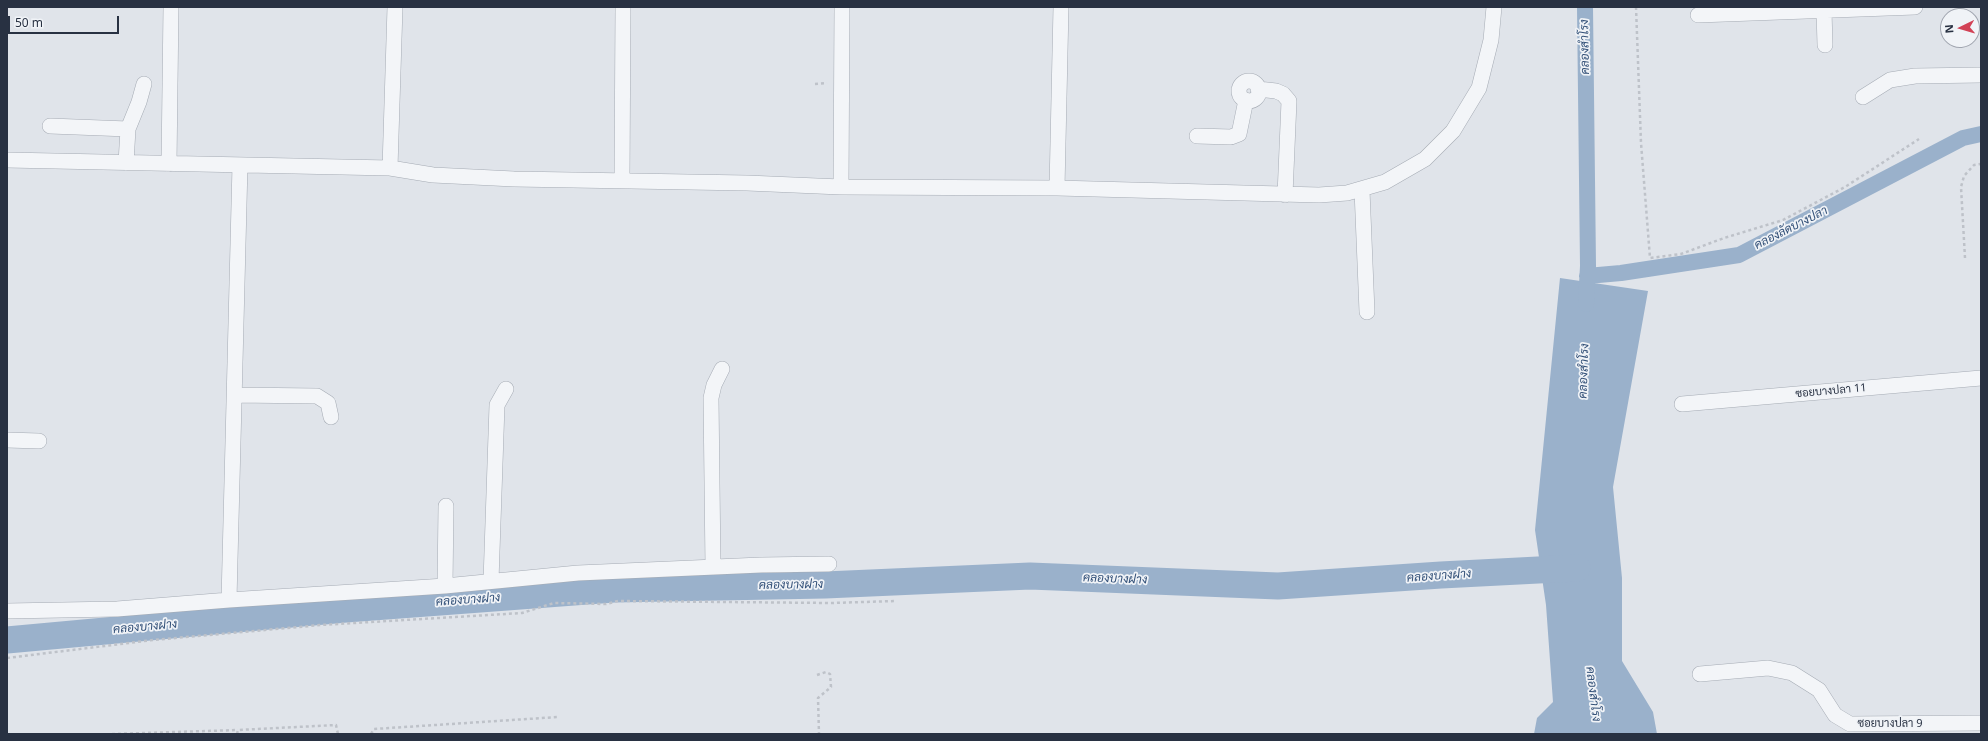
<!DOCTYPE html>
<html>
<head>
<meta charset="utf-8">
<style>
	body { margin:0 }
	#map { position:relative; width:1988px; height:741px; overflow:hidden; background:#e0e4ea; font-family:"Noto Sans",sans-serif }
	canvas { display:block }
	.frame { position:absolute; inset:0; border:8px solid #283142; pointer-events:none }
	.north { position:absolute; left:1940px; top:8px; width:40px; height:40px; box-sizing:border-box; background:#f0f3f7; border:1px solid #a0a5af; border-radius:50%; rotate:265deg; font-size:11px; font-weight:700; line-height:16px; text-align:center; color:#283142 }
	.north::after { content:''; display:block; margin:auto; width:14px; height:18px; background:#d24256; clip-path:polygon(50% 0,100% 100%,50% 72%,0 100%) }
	.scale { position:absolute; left:8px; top:16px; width:111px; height:18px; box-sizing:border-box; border:2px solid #283142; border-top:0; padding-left:5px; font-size:12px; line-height:14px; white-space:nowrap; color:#283142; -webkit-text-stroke:3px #f0f3f7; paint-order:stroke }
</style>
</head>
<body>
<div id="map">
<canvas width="1988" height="741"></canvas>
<div class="frame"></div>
<div class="north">N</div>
<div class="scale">50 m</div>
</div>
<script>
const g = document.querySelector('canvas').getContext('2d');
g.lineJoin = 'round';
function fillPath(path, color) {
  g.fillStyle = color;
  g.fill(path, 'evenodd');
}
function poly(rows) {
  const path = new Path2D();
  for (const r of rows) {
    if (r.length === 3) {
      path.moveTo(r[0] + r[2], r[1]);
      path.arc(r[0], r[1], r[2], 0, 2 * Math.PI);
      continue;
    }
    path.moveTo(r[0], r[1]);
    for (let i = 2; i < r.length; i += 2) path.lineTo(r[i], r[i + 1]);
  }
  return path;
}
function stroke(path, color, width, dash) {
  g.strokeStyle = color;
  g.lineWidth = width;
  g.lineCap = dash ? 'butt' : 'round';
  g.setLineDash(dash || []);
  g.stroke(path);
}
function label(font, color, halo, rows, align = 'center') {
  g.font = font + ' "Noto Sans",Sarabun,sans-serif';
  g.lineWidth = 3.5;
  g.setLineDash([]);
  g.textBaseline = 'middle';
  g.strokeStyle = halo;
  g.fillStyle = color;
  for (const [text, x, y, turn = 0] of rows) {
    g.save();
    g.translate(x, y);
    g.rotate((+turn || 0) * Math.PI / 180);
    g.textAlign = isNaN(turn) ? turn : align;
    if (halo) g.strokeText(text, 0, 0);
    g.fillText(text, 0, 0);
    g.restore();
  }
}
fillPath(poly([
	[1560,278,1648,291,1613,487,1622,578,1622,661,1653,712,1657,734,1534,734,1537,718,1553,702,1546,605,1535,530]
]), '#9ab1cb');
stroke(poly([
	[1585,7,1588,266,1586,304],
	[1587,276,1621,273,1739,255,1963,138,1981,134]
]), '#9ab1cb', 16);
stroke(poly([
	[7,640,346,609,614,589,825,585,1030,576,1278,586,1441,575,1577,568]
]), '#9ab1cb', 27);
const minor = poly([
	[1824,11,1825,45],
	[1698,15,1915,7],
	[1249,91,10],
	[1258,89,1276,91,1283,94,1289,101,1285,195],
	[1863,97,1890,80,1915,76,1981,75],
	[50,126,128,129],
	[1197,136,1231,137,1239,134,1246,100],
	[7,160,390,168,433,175,514,179,747,183,841,187,1057,188,1319,195,1347,193,1385,182,1425,159,1453,131,1479,88,1491,40,1494,7],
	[126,163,128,129,139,102,144,84],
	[169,164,171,7],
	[390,168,395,7],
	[622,180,623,7],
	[841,187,842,7],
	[1057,188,1061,7],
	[1362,190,1367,312],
	[235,395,317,396,328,403,331,417],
	[1682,404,1981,378],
	[7,440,39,441],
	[713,567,711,398,714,385,722,369],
	[491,581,497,405,506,389],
	[445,586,446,506],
	[229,600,240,165],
	[7,611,117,609,229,600,445,586,578,573,761,565,829,564],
	[1700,674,1768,668,1792,673,1819,690,1835,715,1850,724,1981,723]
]);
stroke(minor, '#a5abb4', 16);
stroke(poly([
	[1636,7,1641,143,1650,258,1681,254,1724,238,1783,220,1845,187,1919,139],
	[815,84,827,83],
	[1965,258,1961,187,1964,176,1974,165,1981,164],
	[7,658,153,640,321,625,522,613,554,603,606,604,618,601,831,603,895,601],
	[817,675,826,672,830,674,831,687,818,698,819,734],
	[112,734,238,730],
	[237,734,238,730,336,725,338,734],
	[371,734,374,729,558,717]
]), '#bec2c9', 2.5, [3, 3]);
stroke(minor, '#f3f5f8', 15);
label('11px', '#283142', '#f0f3f7', [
	["ซอยบางปลา 11",1831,391,-5],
	["ซอยบางปลา 9",1890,724]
]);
label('italic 12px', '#314f77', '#f0f3f7', [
	["คลองสำโรง",1585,47,-91],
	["คลองลัดบางปลา",1791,228,-27],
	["คลองสำโรง",1584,371,-88],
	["คลองบางฝาง",1439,576,-4],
	["คลองบางฝาง",1115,579,2],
	["คลองบางฝาง",791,585,-1],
	["คลองบางฝาง",468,600,-4],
	["คลองบางฝาง",145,627,-5],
	["คลองสำโรง",1593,694,83]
]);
</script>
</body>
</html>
